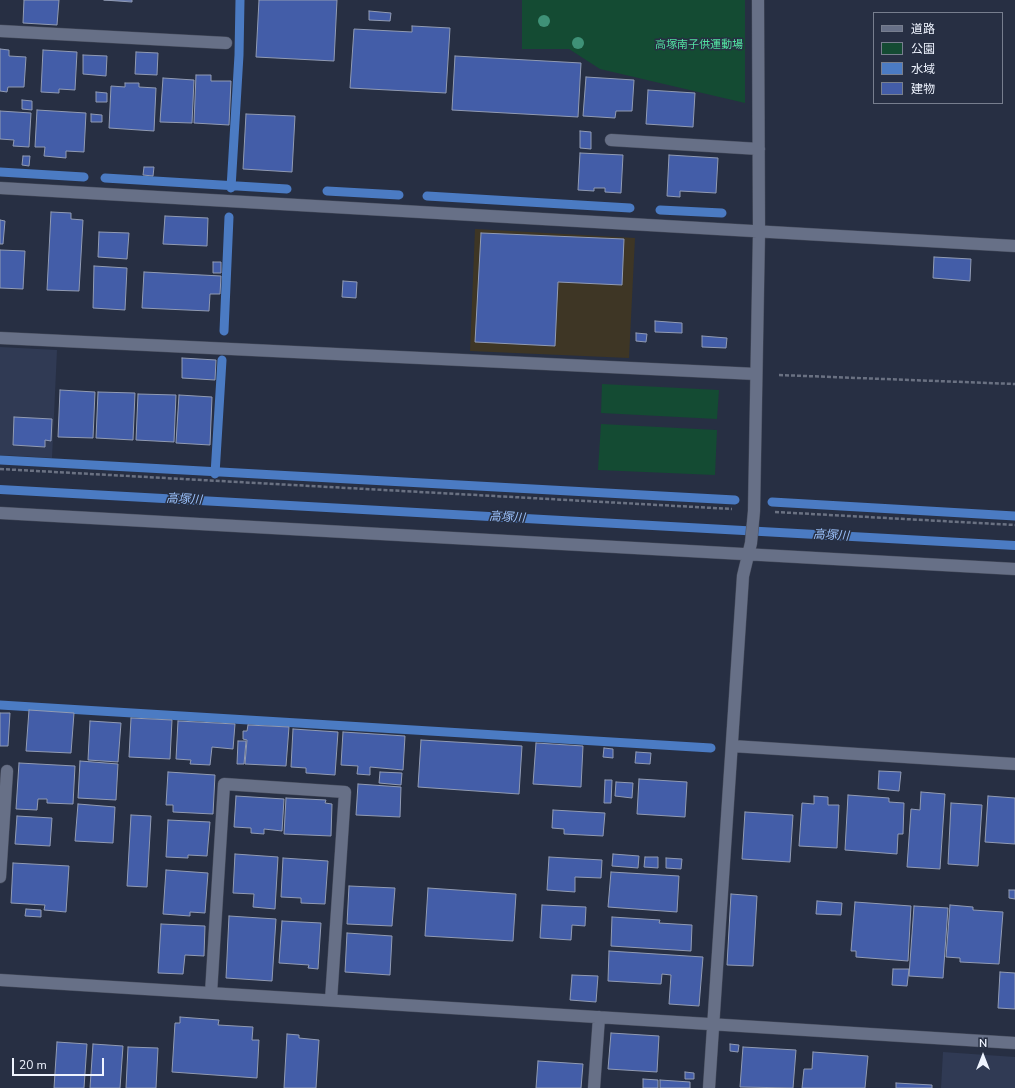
<!DOCTYPE html>
<html>
<head>
<meta charset="utf-8">
<style>
	body { margin:0 }
	#map { position:relative; width:1015px; height:1088px; overflow:hidden; background:#272f43; font-family:"Nunito Sans","Noto Sans JP",sans-serif }
	canvas { display:block }
	.legend { position:absolute; left:873px; top:12px; width:130px; height:92px; box-sizing:border-box; background:#272f43; border:1px solid #777e8e; margin:0; padding:5px 7px; list-style:none; font-size:12px; color:#eff4ff }
	.legend li { display:flex; align-items:center; gap:8px; height:20px }
	.legend b { width:20px; border:1px solid #777e8e }
	.north { position:absolute; left:963px; top:1036px; width:40px; height:40px; -webkit-text-stroke:3px #272f43; paint-order:stroke; rotate:0deg; font-size:11px; font-weight:700; line-height:16px; text-align:center; color:#eff4ff }
	.north::after { content:''; display:block; margin:auto; width:14px; height:18px; background:#eff4ff; clip-path:polygon(50% 0,100% 100%,50% 72%,0 100%) }
	.scale { position:absolute; left:12px; top:1058px; width:92px; height:18px; box-sizing:border-box; border:2px solid #eff4ff; border-top:0; padding-left:5px; font-size:12px; line-height:14px; white-space:nowrap; color:#eff4ff; -webkit-text-stroke:3px #272f43; paint-order:stroke }
</style>
</head>
<body>
<div id="map">
<canvas width="1015" height="1088"></canvas>
<ul class="legend">
<li><b style="height:5px;background:#677087"></b>道路</li>
<li><b style="height:11px;background:#144b33"></b>公園</li>
<li><b style="height:11px;background:#4b7bc3"></b>水域</li>
<li><b style="height:11px;background:#435da8"></b>建物</li>
</ul>
<div class="north">N</div>
<div class="scale">20 m</div>
</div>
<script>
const g = document.querySelector('canvas').getContext('2d');
g.lineJoin = 'round';
function fillPath(path, color) {
  g.fillStyle = color;
  g.fill(path, 'evenodd');
}
function poly(rows) {
  const path = new Path2D();
  for (const r of rows) {
    path.moveTo(r[0], r[1]);
    for (let i = 2; i < r.length; i += 2) path.lineTo(r[i], r[i + 1]);
  }
  return path;
}
function stroke(path, color, width, dash) {
  g.strokeStyle = color;
  g.lineWidth = width;
  g.lineCap = dash ? 'butt' : 'round';
  g.setLineDash(dash || []);
  g.stroke(path);
}
function label(font, color, halo, rows, align = 'center') {
  g.font = font + ' "Nunito Sans","Noto Sans JP",sans-serif';
  g.lineWidth = 3;
  g.setLineDash([]);
  g.textBaseline = 'middle';
  g.strokeStyle = halo;
  g.fillStyle = color;
  for (const [text, x, y, turn = 0] of rows) {
    g.save();
    g.translate(x, y);
    g.rotate((+turn || 0) * Math.PI / 180);
    g.textAlign = isNaN(turn) ? turn : align;
    if (halo) g.strokeText(text, 0, 0);
    g.fillText(text, 0, 0);
    g.restore();
  }
}
fillPath(poly([
	[0,347,57,350,52,458,0,455],
	[943,1052,1015,1057,1015,1088,941,1088]
]), '#303a54');
fillPath(poly([
	[475,229,635,238,629,358,470,351]
]), '#3e3625');
fillPath(poly([
	[522,0,745,0,745,103,600,69,569,49,522,49],
	[602,384,719,390,717,419,601,413],
	[601,424,717,430,715,475,598,470]
]), '#144b33');
fillPath(poly([
	[0,485,1015,541,1015,550,0,494]
]), '#4b7bc3');
stroke(poly([
	[0,172,84,177],
	[105,178,287,189],
	[231,188,239,55,240,0],
	[327,191,399,195],
	[427,196,630,208],
	[660,210,722,213],
	[224,331,229,217],
	[0,460,735,500],
	[215,474,222,360],
	[772,502,1015,516],
	[0,705,711,748]
]), '#4b7bc3', 9);
const building = poly([
	[24,0,59,0,57,25,23,23,24,0],
	[104,0,132,0,132,2,104,0],
	[259,0,337,0,334,61,256,57,259,0],
	[369,11,391,13,390,21,369,20,369,11],
	[412,26,450,28,446,93,350,88,354,29,412,32,412,26],
	[0,49,9,50,9,56,26,57,24,87,8,87,7,92,0,91,0,49],
	[43,50,77,52,75,90,59,89,59,93,41,92,43,50],
	[136,52,158,53,157,75,135,74,136,52],
	[83,55,107,56,106,76,83,74,83,55],
	[455,56,581,63,578,117,452,110,455,56],
	[196,75,211,75,211,81,231,81,229,125,194,123,196,75],
	[586,77,634,80,632,111,616,111,615,118,583,116,586,77],
	[163,78,194,80,192,123,160,122,163,78],
	[125,83,139,83,139,87,156,88,154,131,109,128,111,86,125,87,125,83],
	[648,90,695,93,693,127,646,124,648,90],
	[96,92,107,93,107,102,96,102,96,92],
	[22,100,32,101,32,110,22,109,22,100],
	[37,110,86,113,84,152,66,151,66,158,44,156,45,147,35,147,37,110],
	[0,111,31,113,29,147,13,146,14,140,0,139,0,111],
	[91,114,102,115,102,122,91,122,91,114],
	[246,114,295,116,292,172,243,169,246,114],
	[580,131,591,132,591,149,580,148,580,131],
	[580,153,623,155,621,193,605,192,605,188,594,188,594,191,578,190,580,153],
	[669,155,718,158,716,193,680,191,680,197,667,196,669,155],
	[23,156,30,156,29,166,22,165,23,156],
	[144,167,154,167,153,176,143,175,144,167],
	[51,212,71,213,71,219,83,220,79,291,47,290,51,212],
	[165,216,208,218,207,246,163,244,165,216],
	[0,220,5,221,3,244,0,244,0,220],
	[99,232,129,233,127,259,98,257,99,232],
	[481,233,624,239,622,285,558,282,555,346,475,342,481,233],
	[0,250,25,251,23,289,0,288,0,250],
	[934,257,971,259,970,281,933,278,934,257],
	[213,262,221,262,221,273,213,273,213,262],
	[94,266,127,268,125,310,93,308,94,266],
	[144,272,221,276,220,294,210,294,209,311,142,308,144,272],
	[343,281,357,282,356,298,342,297,343,281],
	[655,321,682,323,682,333,655,332,655,321],
	[636,333,647,334,646,342,636,341,636,333],
	[702,336,727,338,726,348,702,347,702,336],
	[182,358,216,360,215,380,182,378,182,358],
	[60,390,95,392,93,438,58,437,60,390],
	[98,392,135,393,133,440,96,438,98,392],
	[138,394,176,395,174,442,136,440,138,394],
	[179,395,212,397,210,445,176,443,179,395],
	[14,417,52,419,51,441,45,440,45,447,13,445,14,417],
	[29,710,74,713,71,753,26,751,29,710],
	[0,713,10,713,8,746,0,746,0,713],
	[131,718,172,720,170,759,129,757,131,718],
	[90,721,121,723,118,762,88,760,90,721],
	[178,721,235,724,233,749,212,747,210,765,190,764,191,760,176,759,178,721],
	[248,725,289,727,286,766,245,764,247,740,243,739,243,731,247,731,248,725],
	[293,729,338,732,335,775,306,773,306,768,291,767,293,729],
	[343,732,405,736,403,770,370,767,370,775,357,774,358,766,341,765,343,732],
	[421,740,522,746,519,794,418,787,421,740],
	[238,741,246,741,244,764,237,764,238,741],
	[536,743,583,746,581,787,533,784,536,743],
	[604,748,613,749,613,758,603,757,604,748],
	[636,752,651,753,650,764,635,763,636,752],
	[80,761,118,764,116,800,78,798,80,761],
	[19,763,75,766,73,804,47,803,47,799,38,799,37,810,16,809,19,763],
	[879,771,901,772,899,791,878,789,879,771],
	[168,772,215,775,213,814,173,812,173,805,166,805,168,772],
	[380,772,402,773,401,785,379,783,380,772],
	[639,779,687,782,685,817,637,814,639,779],
	[605,780,612,780,611,803,604,803,605,780],
	[616,782,633,783,632,798,615,796,616,782],
	[358,784,401,787,400,817,356,815,358,784],
	[921,792,945,794,940,869,907,867,911,809,920,810,921,792],
	[848,795,889,798,889,802,904,803,903,834,898,834,897,854,845,850,848,795],
	[236,796,284,799,282,831,264,829,264,834,251,833,251,828,234,827,236,796],
	[814,796,828,797,828,805,839,805,837,848,799,846,802,803,814,804,814,796],
	[988,796,1015,798,1015,844,985,842,988,796],
	[286,798,326,800,325,803,332,804,331,836,284,834,286,798],
	[951,803,982,805,978,866,948,864,951,803],
	[78,804,115,807,113,843,75,841,78,804],
	[553,810,605,813,603,836,564,834,564,829,552,828,553,810],
	[745,812,793,815,790,862,742,859,745,812],
	[131,815,151,816,147,887,127,886,131,815],
	[17,816,52,818,50,846,15,844,17,816],
	[168,820,210,822,207,856,188,855,188,858,166,857,168,820],
	[235,854,278,857,275,909,253,907,254,894,233,893,235,854],
	[613,854,639,856,638,868,612,866,613,854],
	[549,857,602,860,601,878,575,877,575,892,547,890,549,857],
	[645,857,658,857,658,868,644,867,645,857],
	[283,858,328,861,325,904,301,903,301,898,281,897,283,858],
	[666,858,682,859,681,869,666,868,666,858],
	[13,863,69,866,66,912,44,910,45,905,11,903,13,863],
	[166,870,208,873,205,913,190,912,190,916,163,914,166,870],
	[611,872,679,876,677,912,608,907,611,872],
	[349,886,395,888,392,926,347,924,349,886],
	[428,888,516,894,513,941,425,936,428,888],
	[1009,890,1015,890,1015,899,1009,898,1009,890],
	[731,894,757,896,753,966,727,965,731,894],
	[817,901,842,903,841,915,816,914,817,901],
	[855,902,911,906,908,961,856,957,856,951,851,951,855,902],
	[542,905,586,907,585,926,572,925,571,940,540,938,542,905],
	[950,905,973,907,973,910,1003,912,999,964,960,962,960,958,946,957,950,905],
	[914,906,948,908,943,978,909,976,914,906],
	[26,909,41,910,41,917,25,916,26,909],
	[229,916,276,919,272,981,226,978,229,916],
	[612,917,660,920,659,923,692,925,691,951,611,946,612,917],
	[282,921,321,923,318,969,308,968,309,965,279,963,282,921],
	[161,924,205,926,204,956,185,955,183,974,158,973,161,924],
	[347,933,392,936,390,975,345,972,347,933],
	[609,951,703,957,699,1006,669,1004,671,975,662,974,661,984,608,981,609,951],
	[893,969,909,969,907,986,892,985,893,969],
	[1000,972,1015,973,1015,1009,998,1008,1000,972],
	[572,975,598,976,596,1002,570,1000,572,975],
	[180,1017,219,1020,218,1025,253,1027,252,1040,259,1040,257,1078,172,1072,175,1023,180,1023,180,1017],
	[611,1033,659,1036,657,1072,608,1069,611,1033],
	[287,1034,299,1035,299,1038,319,1040,316,1088,284,1088,287,1034],
	[57,1042,87,1044,84,1088,54,1088,57,1042],
	[93,1044,123,1046,120,1088,90,1088,93,1044],
	[730,1044,739,1045,738,1052,730,1051,730,1044],
	[128,1047,158,1048,156,1088,126,1088,128,1047],
	[743,1047,796,1050,793,1088,740,1087,743,1047],
	[813,1052,868,1056,865,1088,802,1088,804,1069,812,1069,813,1052],
	[538,1061,583,1064,581,1088,536,1088,538,1061],
	[685,1072,694,1073,694,1079,685,1079,685,1072],
	[643,1079,658,1080,658,1088,643,1088,643,1079],
	[660,1080,690,1082,690,1088,660,1088,660,1080],
	[896,1083,932,1085,932,1088,896,1088,896,1083]
]);
fillPath(building, '#435da8');
stroke(building, '#919bb3', 1);
const minor = poly([
	[0,31,226,43],
	[611,140,759,149],
	[0,188,1015,246],
	[0,338,756,374],
	[0,513,1015,569],
	[732,746,1015,764],
	[0,877,7,771],
	[0,980,1015,1043],
	[211,993,224,784,345,792,331,1000],
	[594,1088,599,1017],
	[709,1088,743,576,751,543,754,511,759,232,758,0]
]);
stroke(minor, '#464c5c', 13);
stroke(poly([
	[779,375,1015,384],
	[0,469,732,509],
	[775,512,1015,525]
]), '#6a7182', 2.5, [4, 2]);
stroke(minor, '#677087', 12);
g.fillStyle = '#3f9177';
for (const [x, y] of [
	[544,21],
	[578,43]
]) {
  g.beginPath();
  g.arc(x, y, 6, 0, 2 * Math.PI);
  g.fill();
}
label('11px', '#52e1a1', '#272f43', [
	["高塚南子供運動場",699,45]
]);
label('italic 12px', '#9ac0fa', '#272f43', [
	["高塚川",184,500,3],
	["高塚川",507,518,3],
	["高塚川",831,536,3]
]);
</script>
</body>
</html>
